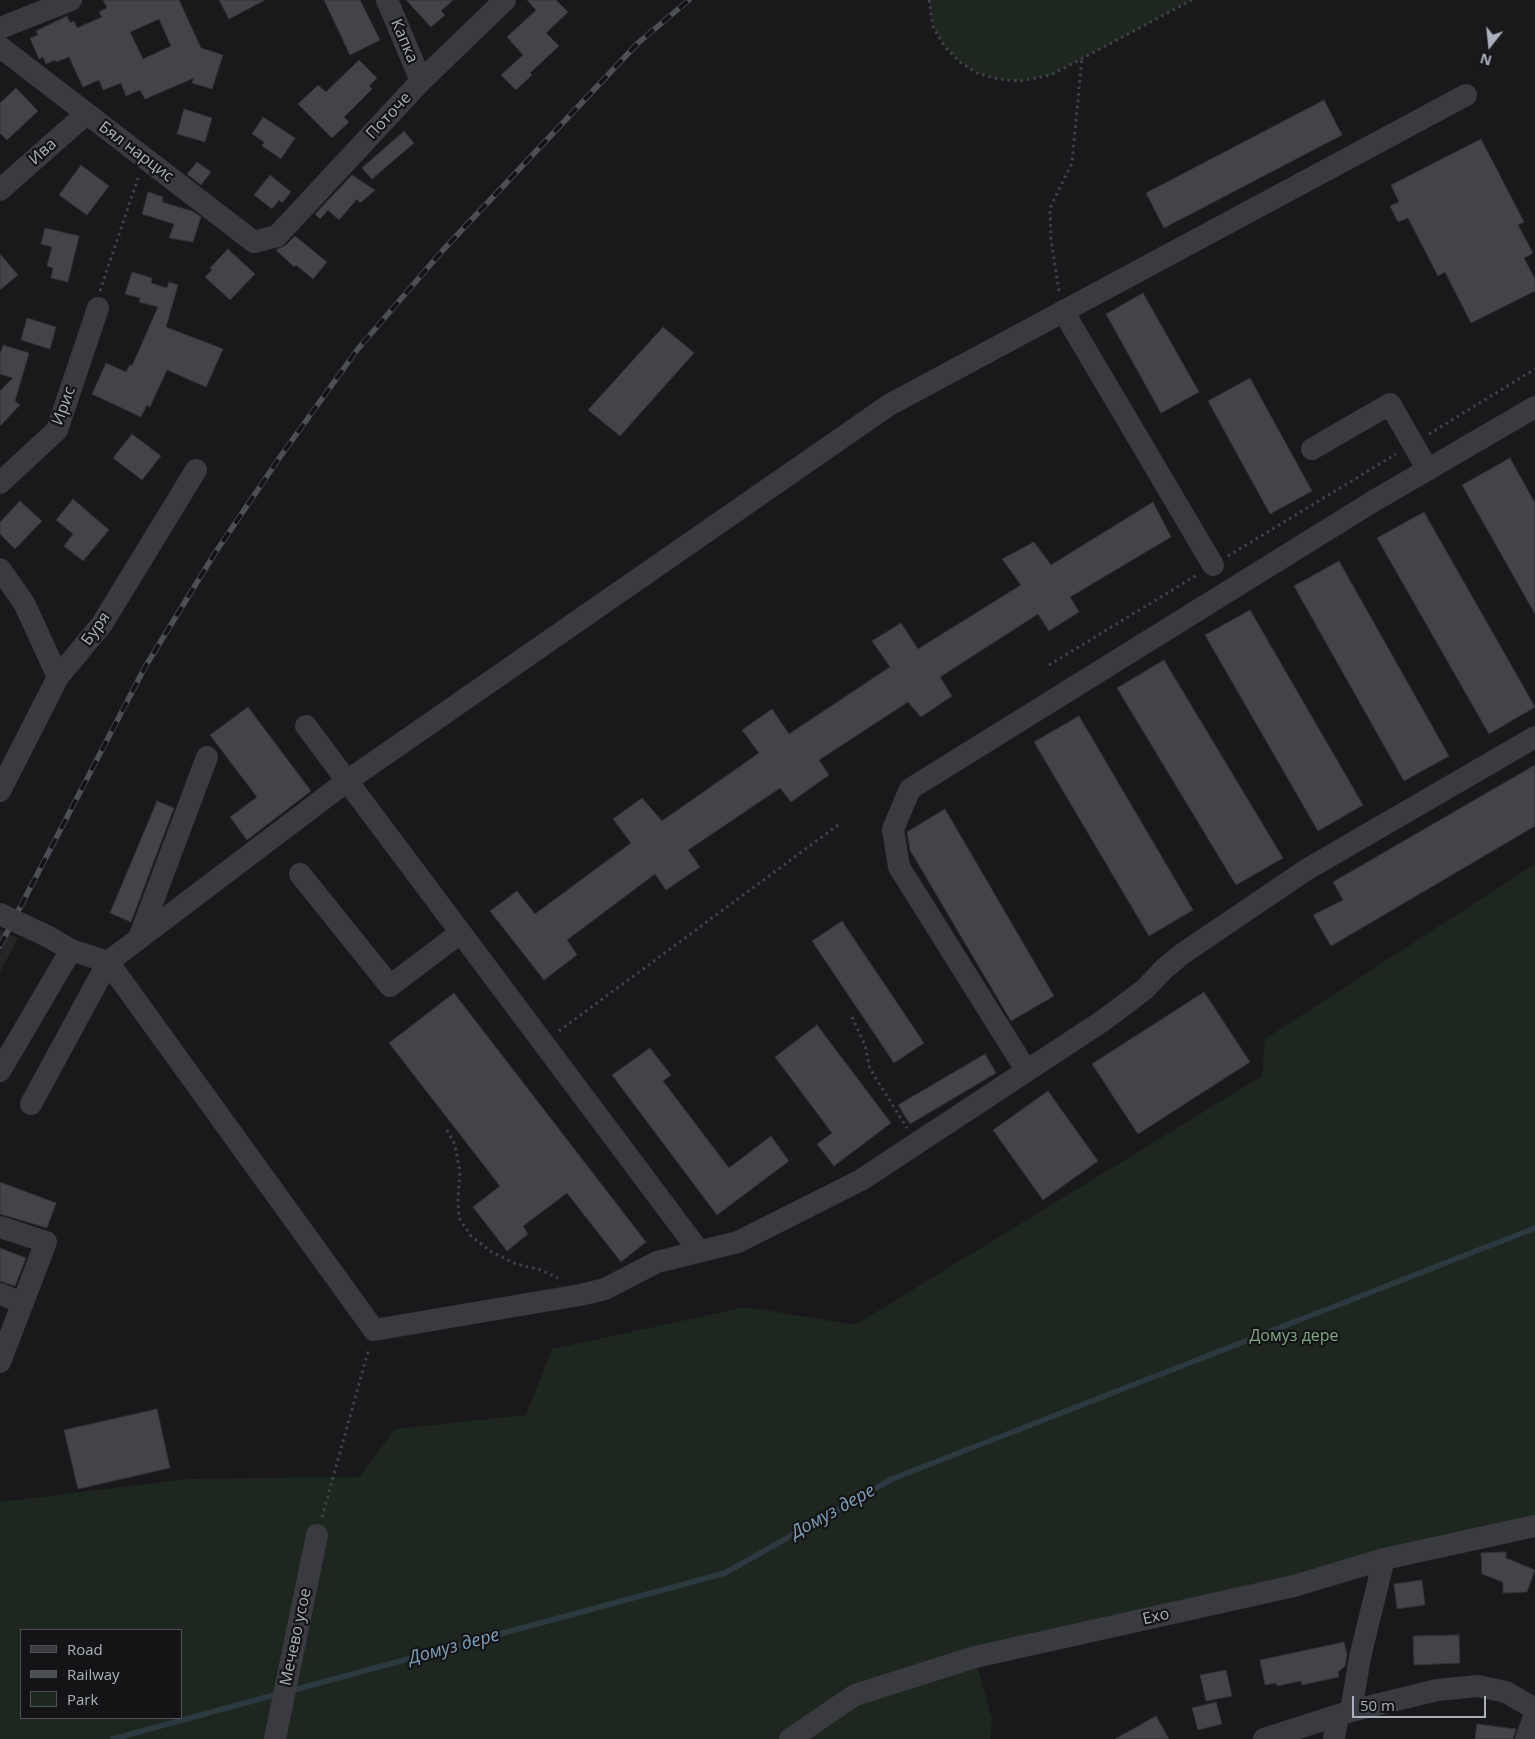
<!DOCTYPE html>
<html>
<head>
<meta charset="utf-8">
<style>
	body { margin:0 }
	#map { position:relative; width:1535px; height:1739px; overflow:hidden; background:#19191b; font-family:"Open Sans",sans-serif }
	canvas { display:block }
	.legend { position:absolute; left:20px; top:1629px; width:162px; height:90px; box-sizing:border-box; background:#141416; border:1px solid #505258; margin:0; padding:6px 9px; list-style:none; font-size:15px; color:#aab0bc }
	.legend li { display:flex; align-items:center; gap:10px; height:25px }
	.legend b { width:25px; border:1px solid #505258 }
	.north { position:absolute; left:1465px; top:20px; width:50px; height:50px; -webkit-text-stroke:4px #141416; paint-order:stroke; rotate:196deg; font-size:14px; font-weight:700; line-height:20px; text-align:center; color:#aab0bc }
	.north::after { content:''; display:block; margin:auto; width:18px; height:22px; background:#aab0bc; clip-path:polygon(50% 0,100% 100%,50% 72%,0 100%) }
	.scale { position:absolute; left:1352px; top:1696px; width:134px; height:22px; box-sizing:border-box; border:2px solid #aab0bc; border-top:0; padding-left:6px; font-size:15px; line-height:18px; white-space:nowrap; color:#aab0bc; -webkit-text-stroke:4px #141416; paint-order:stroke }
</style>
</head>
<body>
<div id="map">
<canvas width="1535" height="1739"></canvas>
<ul class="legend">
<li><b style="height:6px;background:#393b41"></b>Road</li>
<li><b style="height:6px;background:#4c4f56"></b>Railway</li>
<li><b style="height:14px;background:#1e271f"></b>Park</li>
</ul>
<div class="north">N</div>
<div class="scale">50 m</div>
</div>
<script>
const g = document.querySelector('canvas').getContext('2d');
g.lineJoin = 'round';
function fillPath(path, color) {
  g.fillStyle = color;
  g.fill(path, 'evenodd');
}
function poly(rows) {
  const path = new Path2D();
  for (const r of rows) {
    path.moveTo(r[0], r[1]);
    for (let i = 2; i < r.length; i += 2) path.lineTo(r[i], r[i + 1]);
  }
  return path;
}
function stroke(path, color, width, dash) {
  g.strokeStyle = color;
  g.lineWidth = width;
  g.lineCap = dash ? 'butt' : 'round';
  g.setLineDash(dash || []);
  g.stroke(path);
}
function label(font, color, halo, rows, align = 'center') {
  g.font = font + ' "Open Sans",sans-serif';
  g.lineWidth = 4.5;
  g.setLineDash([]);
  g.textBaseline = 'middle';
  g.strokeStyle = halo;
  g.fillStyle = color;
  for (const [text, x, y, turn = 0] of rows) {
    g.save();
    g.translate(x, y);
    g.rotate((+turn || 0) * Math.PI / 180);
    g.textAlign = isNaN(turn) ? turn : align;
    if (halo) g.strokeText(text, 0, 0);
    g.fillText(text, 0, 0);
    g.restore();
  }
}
fillPath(poly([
	[0,930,18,938,0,972]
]), '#252528');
fillPath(poly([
	[929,0,1192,0,1051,75,1020,81,997,79,977,73,960,62,945,47,933,27],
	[1535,864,1535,1535,975,1657,992,1720,990,1739,0,1739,0,1502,188,1479,359,1477,395,1429,526,1415,552,1349,746,1307,855,1325,1262,1076,1265,1039],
	[21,1630,181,1630,181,1718,21,1718]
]), '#1e271f');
stroke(poly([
	[290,1691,725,1573,892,1479,1535,1228],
	[113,1739,278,1694]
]), '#2d3941', 5.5);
const building = poly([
	[103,0,179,0,201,48,223,55,212,89,192,83,194,78,145,99,140,90,126,96,121,83,103,90,99,80,83,87,69,57,56,62,55,60,46,64,43,57,39,59,30,38,38,35,36,31,67,16,70,23,74,21,77,28,102,17,99,12,107,8,103,0],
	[159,19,171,46,143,59,130,32,159,19],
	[219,0,265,0,229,19,219,0],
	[324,0,360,0,380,40,350,55,324,0],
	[406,0,453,0,441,11,445,15,431,27,406,0],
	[527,0,556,0,568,12,546,33,559,46,530,73,532,75,516,90,501,75,523,55,507,37,536,10,527,0],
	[359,60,377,78,369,86,372,89,344,117,349,122,332,138,298,104,318,85,326,92,359,60],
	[16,88,38,111,7,140,0,133,0,103,16,88],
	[1324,100,1342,135,1164,228,1146,193,1324,100],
	[184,109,212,118,205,142,177,134,184,109],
	[263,117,295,138,281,159,262,146,264,142,252,134,263,117],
	[404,131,414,143,372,179,362,168,404,131],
	[1481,139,1524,222,1518,225,1533,253,1524,258,1535,279,1535,291,1471,323,1445,272,1438,276,1408,218,1398,222,1390,206,1399,202,1391,185,1481,139],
	[197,162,211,172,201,185,187,174,197,162],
	[81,165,109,186,87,215,59,195,81,165],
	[270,175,291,192,282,203,279,200,272,209,254,195,270,175],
	[352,175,375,190,360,203,357,199,339,220,328,210,320,219,315,214,352,175],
	[148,192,163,197,162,202,192,211,201,217,193,242,169,238,174,224,142,214,148,192],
	[45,228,79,236,68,282,51,278,53,268,47,266,52,247,41,244,45,228],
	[295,236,327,262,313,279,296,265,294,267,276,250,286,245,295,236],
	[228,249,255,274,230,300,205,277,212,270,210,268,228,249],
	[0,254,18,275,0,290,0,254],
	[132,272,152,278,151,283,167,288,169,282,178,285,166,327,223,349,206,387,167,370,150,407,147,405,141,417,92,394,106,363,126,372,130,365,132,366,158,307,139,302,140,298,125,294,132,272],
	[1143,293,1199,392,1161,413,1106,314,1143,293],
	[27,318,56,327,50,349,21,340,27,318],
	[663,327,694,353,620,436,588,410,663,327],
	[3,345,29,353,15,401,20,405,0,426,0,391,13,378,0,374,0,354,3,345],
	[1250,378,1312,491,1270,514,1208,401,1250,378],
	[132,434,161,456,142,480,113,458,132,434],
	[1510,458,1535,503,1535,614,1462,485,1510,458],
	[73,499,109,530,83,561,64,546,73,534,56,520,73,499],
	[20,501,42,521,15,549,0,534,0,522,20,501],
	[1153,502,1171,537,1070,597,1079,612,1049,631,1038,614,940,677,952,696,921,717,908,702,819,760,829,775,791,802,780,788,688,850,700,867,666,890,655,874,567,940,577,955,544,980,490,911,517,891,535,914,631,843,613,819,642,798,662,821,759,753,742,730,772,709,789,734,890,667,872,641,901,623,918,649,1021,585,1002,559,1034,542,1051,565,1153,502],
	[1424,512,1535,707,1489,734,1377,538,1424,512],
	[1339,561,1449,756,1404,781,1294,586,1339,561],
	[1250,610,1363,805,1318,831,1205,635,1250,610],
	[1164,660,1283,858,1236,885,1117,688,1164,660],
	[248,707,311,791,247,840,230,817,257,797,210,735,248,707],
	[1079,716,1193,910,1149,936,1034,742,1079,716],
	[1535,765,1535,826,1331,946,1313,915,1343,900,1333,882,1535,765],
	[157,801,174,808,131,922,110,913,157,801],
	[945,809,1054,996,1011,1021,910,850,907,832,945,809],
	[842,921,924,1043,894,1063,812,941,842,921],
	[1204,992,1250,1062,1138,1134,1092,1064,1204,992],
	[454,993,646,1242,621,1262,567,1193,523,1226,528,1234,507,1251,473,1207,500,1186,389,1043,454,993],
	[817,1025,891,1123,834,1166,817,1144,832,1133,775,1057,817,1025],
	[650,1048,671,1075,663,1081,729,1168,771,1136,789,1161,717,1215,612,1075,650,1048],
	[985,1054,996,1073,910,1124,898,1105,985,1054],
	[1048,1091,1098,1161,1043,1200,993,1130,1048,1091],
	[0,1182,56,1203,47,1228,0,1214,0,1182],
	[0,1248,26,1258,15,1286,0,1281,0,1248],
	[157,1409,170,1468,78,1489,64,1430,157,1409],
	[1506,1552,1506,1558,1535,1570,1527,1592,1503,1593,1503,1582,1482,1574,1481,1553,1506,1552],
	[1422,1580,1425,1605,1397,1609,1394,1584,1422,1580],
	[1459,1635,1460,1663,1414,1665,1413,1636,1459,1635],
	[1344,1642,1347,1654,1345,1666,1338,1672,1339,1677,1302,1685,1301,1681,1277,1686,1276,1683,1265,1685,1260,1660,1344,1642],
	[1226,1670,1232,1696,1206,1701,1200,1675,1226,1670],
	[1216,1702,1222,1724,1198,1730,1192,1708,1216,1702],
	[1156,1716,1169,1739,1115,1739,1156,1716],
	[1477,1724,1516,1729,1513,1739,1475,1739,1477,1724]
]);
fillPath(building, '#434448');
stroke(building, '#333337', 1);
stroke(poly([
	[929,0,933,27,945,47,960,62,977,73,997,79,1020,81,1051,75,1192,0],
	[100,291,138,178],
	[1059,291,1051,240,1050,208,1072,163,1082,58],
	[1429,434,1535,369],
	[1228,556,1396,454],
	[1049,665,1197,575],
	[852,1017,865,1045,870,1069,907,1128],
	[559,1031,838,825],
	[447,1130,455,1145,460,1172,458,1199,459,1218,471,1236,490,1251,516,1264,541,1270,558,1278],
	[322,1517,369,1348]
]), '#3f4248', 3, [2.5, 4]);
stroke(poly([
	[387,0,421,81],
	[0,28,71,0],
	[0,47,254,242,277,236,421,81,505,0],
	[1466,95,889,405,347,781,108,962,374,1330,580,1295,605,1289,657,1262,738,1242,861,1180,1104,1020,1145,989,1164,969,1182,954,1306,870,1535,737],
	[0,190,86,114],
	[1063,311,1213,565],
	[1312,449,1390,404,1428,470],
	[0,483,57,430,98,308],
	[0,569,24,603,58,677],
	[306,726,699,1251],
	[0,791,58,677,102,624,196,470],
	[300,874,390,986,460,933],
	[139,938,207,757],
	[1026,1070,899,867,893,829,910,789,1372,502,1535,407],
	[0,1071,71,950],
	[31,1104,108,962,71,950,47,936],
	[0,1227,46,1242,0,1362],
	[0,1294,23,1303],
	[1351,1711,1360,1657,1384,1559],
	[275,1739,317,1535],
	[790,1739,855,1695,975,1657,1294,1586,1384,1559,1535,1526],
	[1264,1739,1351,1711,1437,1690,1478,1686,1506,1692,1535,1709],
	[1334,1739,1338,1715],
	[1526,1739,1535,1714]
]), '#393b41', 22);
const rail = poly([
	[0,946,145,667,215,553,280,457,357,350,443,250,638,43,689,0]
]);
stroke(rail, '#4c4f56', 5.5);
stroke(rail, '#141416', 4, [11]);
stroke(poly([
	[0,914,47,936]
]), '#393b41', 22);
label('16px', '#aab0bc', '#141416', [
	["Капка",404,41,67],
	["Поточе",389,116,-47],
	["Ива",43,152,-42],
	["Бял нарцис",136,152,37],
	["Ирис",64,406,-70],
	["Буря",96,629,-54],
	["Ехо",1156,1617,-13],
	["Мечево усое",296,1637,-78]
]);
label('16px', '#80a881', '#141416', [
	["Домуз дере",1294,1336]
]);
label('italic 18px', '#7fa0b9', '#141416', [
	["Домуз дере",833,1512,-29],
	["Домуз дере",454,1647,-15]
]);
</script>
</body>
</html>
